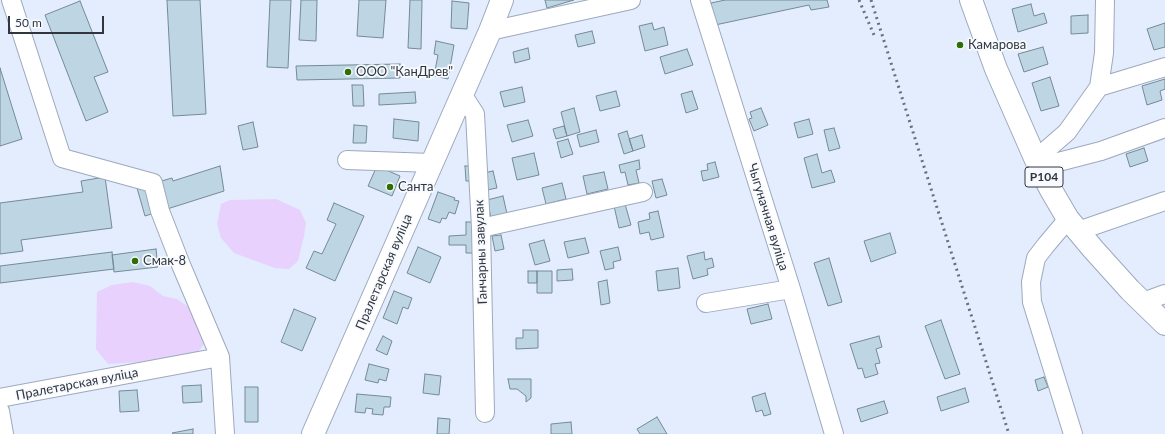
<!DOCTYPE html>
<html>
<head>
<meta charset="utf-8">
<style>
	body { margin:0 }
	#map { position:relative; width:1165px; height:434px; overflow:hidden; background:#e3edfe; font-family:Lato,sans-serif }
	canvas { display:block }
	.scale { position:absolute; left:8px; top:16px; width:96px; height:18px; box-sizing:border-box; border:2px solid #31363e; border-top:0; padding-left:5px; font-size:12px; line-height:14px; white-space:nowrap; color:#31363e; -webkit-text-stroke:3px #f7fafe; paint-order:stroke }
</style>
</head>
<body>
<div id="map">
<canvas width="1165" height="434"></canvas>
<div class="scale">50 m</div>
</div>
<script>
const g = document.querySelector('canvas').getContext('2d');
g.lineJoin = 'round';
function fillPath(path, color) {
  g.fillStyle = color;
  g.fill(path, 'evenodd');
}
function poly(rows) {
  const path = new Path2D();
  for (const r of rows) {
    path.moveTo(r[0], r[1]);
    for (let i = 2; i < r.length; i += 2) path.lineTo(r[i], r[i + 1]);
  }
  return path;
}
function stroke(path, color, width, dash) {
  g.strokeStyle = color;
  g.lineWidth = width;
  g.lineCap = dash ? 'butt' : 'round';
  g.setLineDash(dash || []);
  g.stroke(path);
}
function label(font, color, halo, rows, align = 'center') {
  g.font = font + ' Lato,sans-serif';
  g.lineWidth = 3.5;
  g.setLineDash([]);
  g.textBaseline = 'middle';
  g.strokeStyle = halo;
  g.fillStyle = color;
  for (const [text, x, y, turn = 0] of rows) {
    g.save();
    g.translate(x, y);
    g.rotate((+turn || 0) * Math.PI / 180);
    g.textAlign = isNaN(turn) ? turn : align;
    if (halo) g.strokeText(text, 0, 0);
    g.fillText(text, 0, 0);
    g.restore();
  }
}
fillPath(poly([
	[276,199,300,210,306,223,304,236,298,261,289,269,275,268,234,253,221,238,217,224,221,204,230,200],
	[133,282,150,286,163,296,177,299,190,308,198,323,204,344,198,352,172,360,108,364,96,349,97,292,112,285]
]), '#e8d1fc');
const building = poly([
	[167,0,200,0,206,114,173,116,167,0],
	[270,0,291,0,288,68,267,67,270,0],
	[301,0,317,0,316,41,299,40,301,0],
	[359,0,386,0,383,38,357,36,359,0],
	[410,0,422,0,421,49,408,48,410,0],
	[545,0,574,0,547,8,545,0],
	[725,0,827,0,829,7,811,10,809,5,715,25,711,3,725,0],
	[80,1,108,72,94,77,108,112,86,121,45,15,80,1],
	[452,1,469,3,467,29,451,28,452,1],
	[1031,4,1034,16,1044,13,1047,23,1018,32,1012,9,1031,4],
	[1088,15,1088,33,1071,34,1071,16,1088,15],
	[652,23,654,30,664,27,668,45,645,51,639,26,652,23],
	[1165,23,1165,47,1154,50,1147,29,1165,23],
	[592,31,595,43,578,47,575,35,592,31],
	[436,41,454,45,448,79,434,76,438,55,434,54,436,41],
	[1043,47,1048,64,1024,72,1018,54,1043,47],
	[528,48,530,59,515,63,513,52,528,48],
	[687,49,693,65,665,74,660,57,687,49],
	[400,64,400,78,297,80,296,66,400,64],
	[0,68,22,139,0,146,0,68],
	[1050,77,1059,106,1041,111,1032,83,1050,77],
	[1165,79,1165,89,1160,91,1162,100,1147,105,1142,86,1165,79],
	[352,85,363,85,364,106,353,106,352,85],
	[522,87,525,102,504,107,500,92,522,87],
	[616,91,620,106,600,111,596,96,616,91],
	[692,91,698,109,686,113,681,94,692,91],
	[415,92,416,103,379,105,379,94,415,92],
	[574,108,580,132,567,136,561,112,574,108],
	[761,108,768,125,754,131,749,119,752,118,750,112,761,108],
	[394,119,419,122,418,141,393,138,394,119],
	[809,119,813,134,798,138,794,123,809,119],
	[528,120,533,136,512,142,507,125,528,120],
	[253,122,258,147,243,150,238,126,253,122],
	[354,125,367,126,366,143,353,143,354,125],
	[564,126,567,136,556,139,553,129,564,126],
	[834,128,840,148,829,151,824,130,834,128],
	[596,130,599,142,580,147,577,135,596,130],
	[627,131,633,151,624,154,618,134,627,131],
	[642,135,645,147,633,151,629,139,642,135],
	[568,139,573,154,561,158,557,142,568,139],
	[1144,148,1148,161,1130,167,1126,154,1144,148],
	[534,153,539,175,517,180,512,158,534,153],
	[817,154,822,173,831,170,835,182,812,188,804,158,817,154],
	[639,160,640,169,636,170,639,183,628,185,625,172,621,173,619,165,639,160],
	[715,162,719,177,703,181,701,171,708,170,707,164,715,162],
	[220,166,224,191,145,216,137,188,172,178,173,181,220,166],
	[377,166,400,176,392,196,368,186,377,166],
	[465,166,474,166,475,181,466,181,465,166],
	[493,171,497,188,487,190,484,173,493,171],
	[604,172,608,189,587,194,583,176,604,172],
	[105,177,112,228,21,240,23,251,0,254,0,203,83,192,81,181,105,177],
	[662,179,667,195,656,198,652,181,662,179],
	[562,183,566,199,546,204,542,188,562,183],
	[438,192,455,198,454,200,459,201,455,214,449,212,446,219,442,218,440,223,428,219,438,192],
	[503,196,507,214,491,218,487,200,503,196],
	[334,203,364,216,335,281,306,268,314,251,322,254,336,224,327,220,334,203],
	[625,204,631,225,619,228,614,206,625,204],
	[658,211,664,237,651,240,649,232,640,234,638,222,650,219,649,213,658,211],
	[466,222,476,222,476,253,466,253,466,245,449,245,449,236,466,235,466,222],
	[890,233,896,253,871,262,864,241,890,233],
	[501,235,504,249,495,251,492,236,501,235],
	[585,238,589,253,568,258,564,242,585,238],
	[544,240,550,261,535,265,529,244,544,240],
	[418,247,441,257,430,283,407,273,418,247],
	[618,247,621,260,613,262,614,268,605,270,600,251,618,247],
	[156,249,158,267,114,272,112,255,156,249],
	[112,252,114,269,0,283,0,266,112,252],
	[704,252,705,260,712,258,714,267,707,269,708,275,693,279,687,256,704,252],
	[829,258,842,302,828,306,814,263,829,258],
	[678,268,680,288,658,291,656,271,678,268],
	[572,269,573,280,557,281,557,270,572,269],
	[528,271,537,271,537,283,528,283,528,271],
	[537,271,552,271,552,293,537,293,537,271],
	[607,280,610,303,601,305,598,282,607,280],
	[394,291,412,298,408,309,403,307,397,324,383,318,394,291],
	[768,304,772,319,751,324,747,309,768,304],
	[294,309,316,318,302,351,281,342,294,309],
	[941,320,960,374,945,379,925,326,941,320],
	[523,330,538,330,538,348,516,349,516,338,523,338,523,330],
	[383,336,392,341,387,355,376,350,383,336],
	[879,336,882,347,876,349,880,363,875,364,878,374,865,378,862,368,858,369,850,344,879,336],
	[369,364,389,369,386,381,379,379,378,383,365,380,369,364],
	[425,374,441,376,439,395,423,393,425,374],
	[1044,377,1048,387,1038,391,1035,380,1044,377],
	[508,379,531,379,531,398,526,402,526,396,517,389,510,389,508,379],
	[201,385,202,402,183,403,182,386,201,385],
	[245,387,258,387,258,422,245,422,245,387],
	[965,388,969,402,941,411,937,397,965,388],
	[137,390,139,411,120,412,119,391,137,390],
	[765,393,771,414,764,416,762,410,756,412,752,397,765,393],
	[357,394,391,397,390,407,384,407,383,415,372,414,373,409,366,408,365,413,355,412,357,394],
	[884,401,888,413,861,422,857,409,884,401],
	[657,417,667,434,640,434,637,429,657,417],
	[438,418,450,419,449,434,437,434,438,418],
	[571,422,572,434,551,434,551,424,571,422],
	[193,429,193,434,173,434,172,433,193,429]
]);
fillPath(building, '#bed6e4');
stroke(building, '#748a97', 1);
const minor = poly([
	[11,0,62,158,153,183,160,211,181,265,220,357],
	[700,0,791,289,834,434],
	[490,31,631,0],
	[1099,87,1165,67],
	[462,94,475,114,481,228,485,413],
	[1036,159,1067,132,1099,87,1104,53,1105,0],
	[347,160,432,163],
	[1039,167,1101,151,1165,128],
	[1068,219,1046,245,1036,258,1031,282,1032,302,1073,434],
	[481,228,643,192],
	[1078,231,1165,201],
	[1143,302,1165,294],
	[706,303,791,289],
	[0,398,220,357,225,434],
	[0,411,4,434]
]);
const major = poly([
	[971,0,996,69,1039,167,1051,190,1068,219,1093,249,1130,290,1165,324],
	[313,434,490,31,502,0]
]);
stroke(minor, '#9da9bd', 20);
stroke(major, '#9da9bd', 24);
stroke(minor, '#fff', 18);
stroke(major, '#fff', 22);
stroke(poly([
	[859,0,874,35],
	[871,0,1009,434]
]), '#696f7a', 3, [2, 4]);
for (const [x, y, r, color] of [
	[960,45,4,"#2f6e03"],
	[348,72,4,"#2f6e03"],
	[390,187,4,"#2f6e03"],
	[135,261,4,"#2f6e03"]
]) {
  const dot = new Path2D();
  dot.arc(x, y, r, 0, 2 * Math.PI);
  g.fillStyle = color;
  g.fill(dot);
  stroke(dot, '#f7fafe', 1.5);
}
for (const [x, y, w] of [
	[1044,177,38]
]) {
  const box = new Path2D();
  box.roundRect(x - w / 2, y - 10, w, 20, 3);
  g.fillStyle = '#f7fafe';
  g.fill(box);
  stroke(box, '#31363e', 1);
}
label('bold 12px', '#31363e', null, [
	["Р104",1044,177]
]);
label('13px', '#31363e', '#f7fafe', [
	["Камарова",968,45],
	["ООО \"КанДрев\"",356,72],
	["Санта",398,187],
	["Смак-8",143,261]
], 'left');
label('13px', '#31363e', '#f7fafe', [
	["Чыгуначная вуліца",768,217,73],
	["Ганчарны завулак",481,252,-92],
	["Пралетарская вуліца",384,272,-67],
	["Пралетарская вуліца",77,384,-11]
]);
</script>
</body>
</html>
